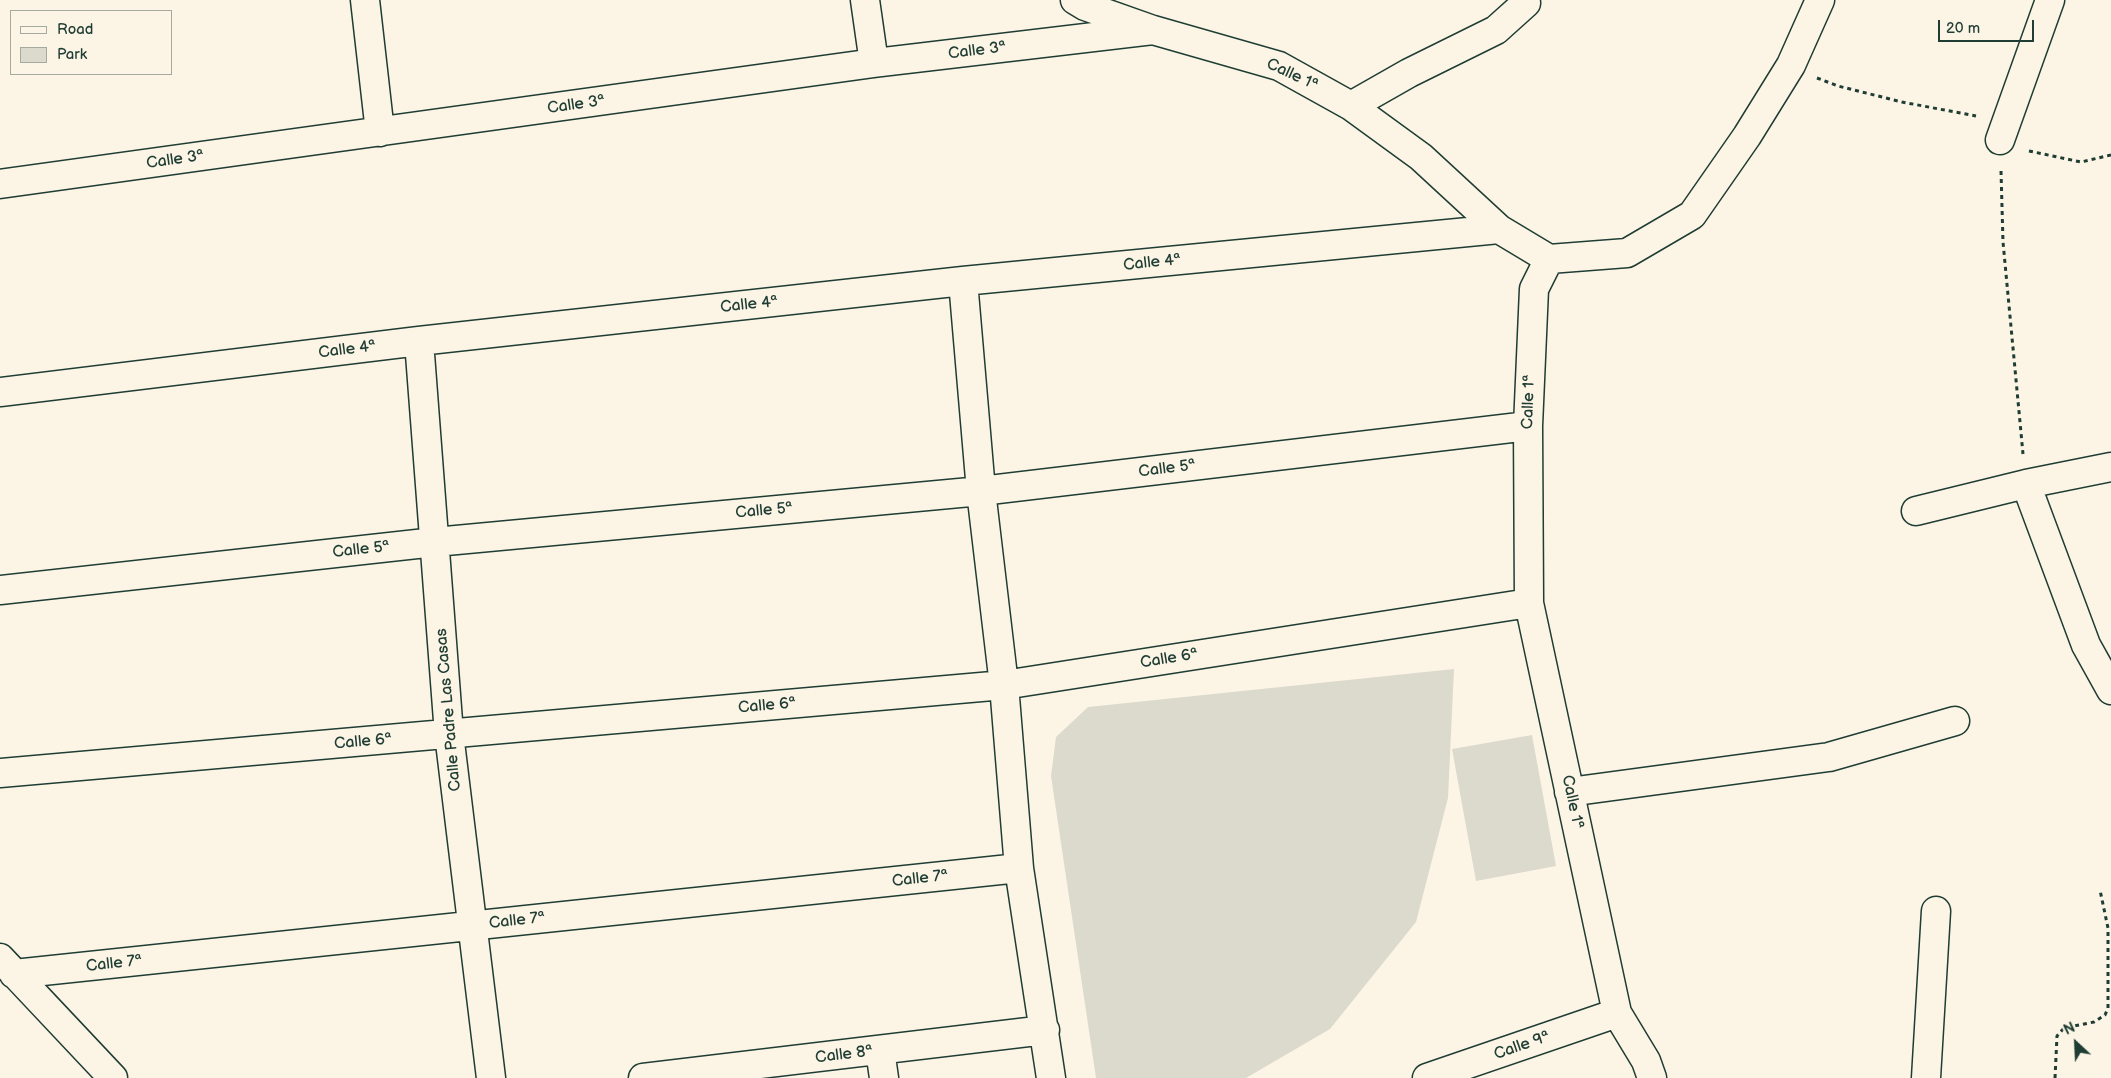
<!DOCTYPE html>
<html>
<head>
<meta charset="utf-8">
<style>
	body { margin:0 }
	#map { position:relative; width:2111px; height:1078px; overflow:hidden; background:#fcf5e5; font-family:"Balsamiq Sans",sans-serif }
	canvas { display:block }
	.legend { position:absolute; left:10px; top:10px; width:162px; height:65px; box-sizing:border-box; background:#fcf5e5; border:1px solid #a4ab9e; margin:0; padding:6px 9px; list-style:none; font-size:15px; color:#1f3d34 }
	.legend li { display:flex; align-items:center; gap:10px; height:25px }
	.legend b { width:25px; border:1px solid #a4ab9e }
	.north { position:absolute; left:2051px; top:1018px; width:50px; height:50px; -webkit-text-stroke:4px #fcf5e5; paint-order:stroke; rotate:335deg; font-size:14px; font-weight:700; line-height:20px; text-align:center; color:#1f3d34 }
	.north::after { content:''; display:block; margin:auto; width:18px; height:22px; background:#1f3d34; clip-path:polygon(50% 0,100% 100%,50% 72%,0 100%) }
	.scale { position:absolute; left:1938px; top:20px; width:96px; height:22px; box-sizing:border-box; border:2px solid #1f3d34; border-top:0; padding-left:6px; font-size:15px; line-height:18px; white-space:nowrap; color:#1f3d34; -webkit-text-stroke:4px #fcf5e5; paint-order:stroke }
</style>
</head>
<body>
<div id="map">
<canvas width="2111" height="1078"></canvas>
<ul class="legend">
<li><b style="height:6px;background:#fcf5e5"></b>Road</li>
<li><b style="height:14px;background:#dcdacc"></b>Park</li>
</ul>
<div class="north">N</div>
<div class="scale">20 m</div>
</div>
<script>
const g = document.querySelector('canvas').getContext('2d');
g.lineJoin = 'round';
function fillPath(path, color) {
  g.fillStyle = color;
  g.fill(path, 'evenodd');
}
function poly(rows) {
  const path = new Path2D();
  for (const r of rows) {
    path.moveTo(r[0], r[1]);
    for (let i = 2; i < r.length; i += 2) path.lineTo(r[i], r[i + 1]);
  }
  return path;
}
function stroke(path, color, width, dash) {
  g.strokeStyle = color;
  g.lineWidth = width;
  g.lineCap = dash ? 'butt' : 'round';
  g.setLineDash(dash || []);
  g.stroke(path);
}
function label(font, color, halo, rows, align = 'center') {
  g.font = font + ' "Balsamiq Sans",sans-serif';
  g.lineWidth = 4.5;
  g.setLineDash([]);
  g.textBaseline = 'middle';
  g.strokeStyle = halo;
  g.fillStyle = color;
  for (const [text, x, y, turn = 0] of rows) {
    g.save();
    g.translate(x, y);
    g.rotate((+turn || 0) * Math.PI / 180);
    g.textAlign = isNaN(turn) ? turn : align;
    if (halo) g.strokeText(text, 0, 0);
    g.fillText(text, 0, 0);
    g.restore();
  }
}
fillPath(poly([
	[1454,669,1448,798,1416,922,1330,1029,1246,1078,1096,1078,1051,776,1056,737,1088,707],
	[1532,735,1556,866,1476,881,1452,749]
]), '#dcdacc');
const minor = poly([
	[365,0,380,132],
	[865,0,874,63],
	[1075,0,1085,6,1153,30,1279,66,1351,106,1421,157,1499,229,1549,259],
	[1351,106,1409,73,1496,30,1526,3],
	[2000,140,2050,0],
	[0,184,874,63,1153,30],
	[1549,259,1534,289,1528,426,1529,603,1617,1013,1646,1061,1652,1078],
	[1549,259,1627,253,1692,215,1747,136,1791,65,1820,0],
	[963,281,981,491,1004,685,1019,868,1051,1078],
	[419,341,449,734,491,1078],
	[0,392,419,341,963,281,1499,229],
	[2111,467,2026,484,2086,645,2111,690],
	[1916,511,2026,484],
	[0,590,435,542,981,491,1528,426],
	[0,773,1004,685,1529,603],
	[1569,792,1829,757,1955,721],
	[0,958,113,1078],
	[14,974,1019,868],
	[880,1050,884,1078],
	[643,1078,1045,1030],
	[1427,1078,1617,1013],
	[1926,1078,1936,911]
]);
stroke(minor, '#1f3d34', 31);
stroke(poly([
	[1817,78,1838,86,1902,102,1976,116],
	[2029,151,2081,162,2111,155],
	[2001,171,2003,242,2023,454],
	[2055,1078,2057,1036,2064,1028,2094,1022,2105,1015,2108,1008,2108,928,2100,890]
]), '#1f3d34', 3, [4, 4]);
stroke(minor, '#fcf5e5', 28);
label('16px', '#1f3d34', '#fcf5e5', [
	["Calle 3ª",977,51,-7],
	["Calle 1ª",1292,75,25],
	["Calle 3ª",576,105,-8],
	["Calle 3ª",175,160,-8],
	["Calle 4ª",1152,263,-6],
	["Calle 4ª",749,305,-6],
	["Calle 4ª",347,350,-7],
	["Calle 1ª",1529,402,-88],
	["Calle 5ª",1167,469,-7],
	["Calle 5ª",764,511,-5],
	["Calle 5ª",361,550,-6],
	["Calle 6ª",1169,659,-9],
	["Calle 6ª",767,706,-5],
	["Calle Padre Las Casas",449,710,-95],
	["Calle 6ª",363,742,-5],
	["Calle 1ª",1572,802,78],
	["Calle 7ª",920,879,-6],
	["Calle 7ª",517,921,-6],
	["Calle 7ª",114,964,-6],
	["Calle 9ª",1522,1046,-19],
	["Calle 8ª",844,1055,-7]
]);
</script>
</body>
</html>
